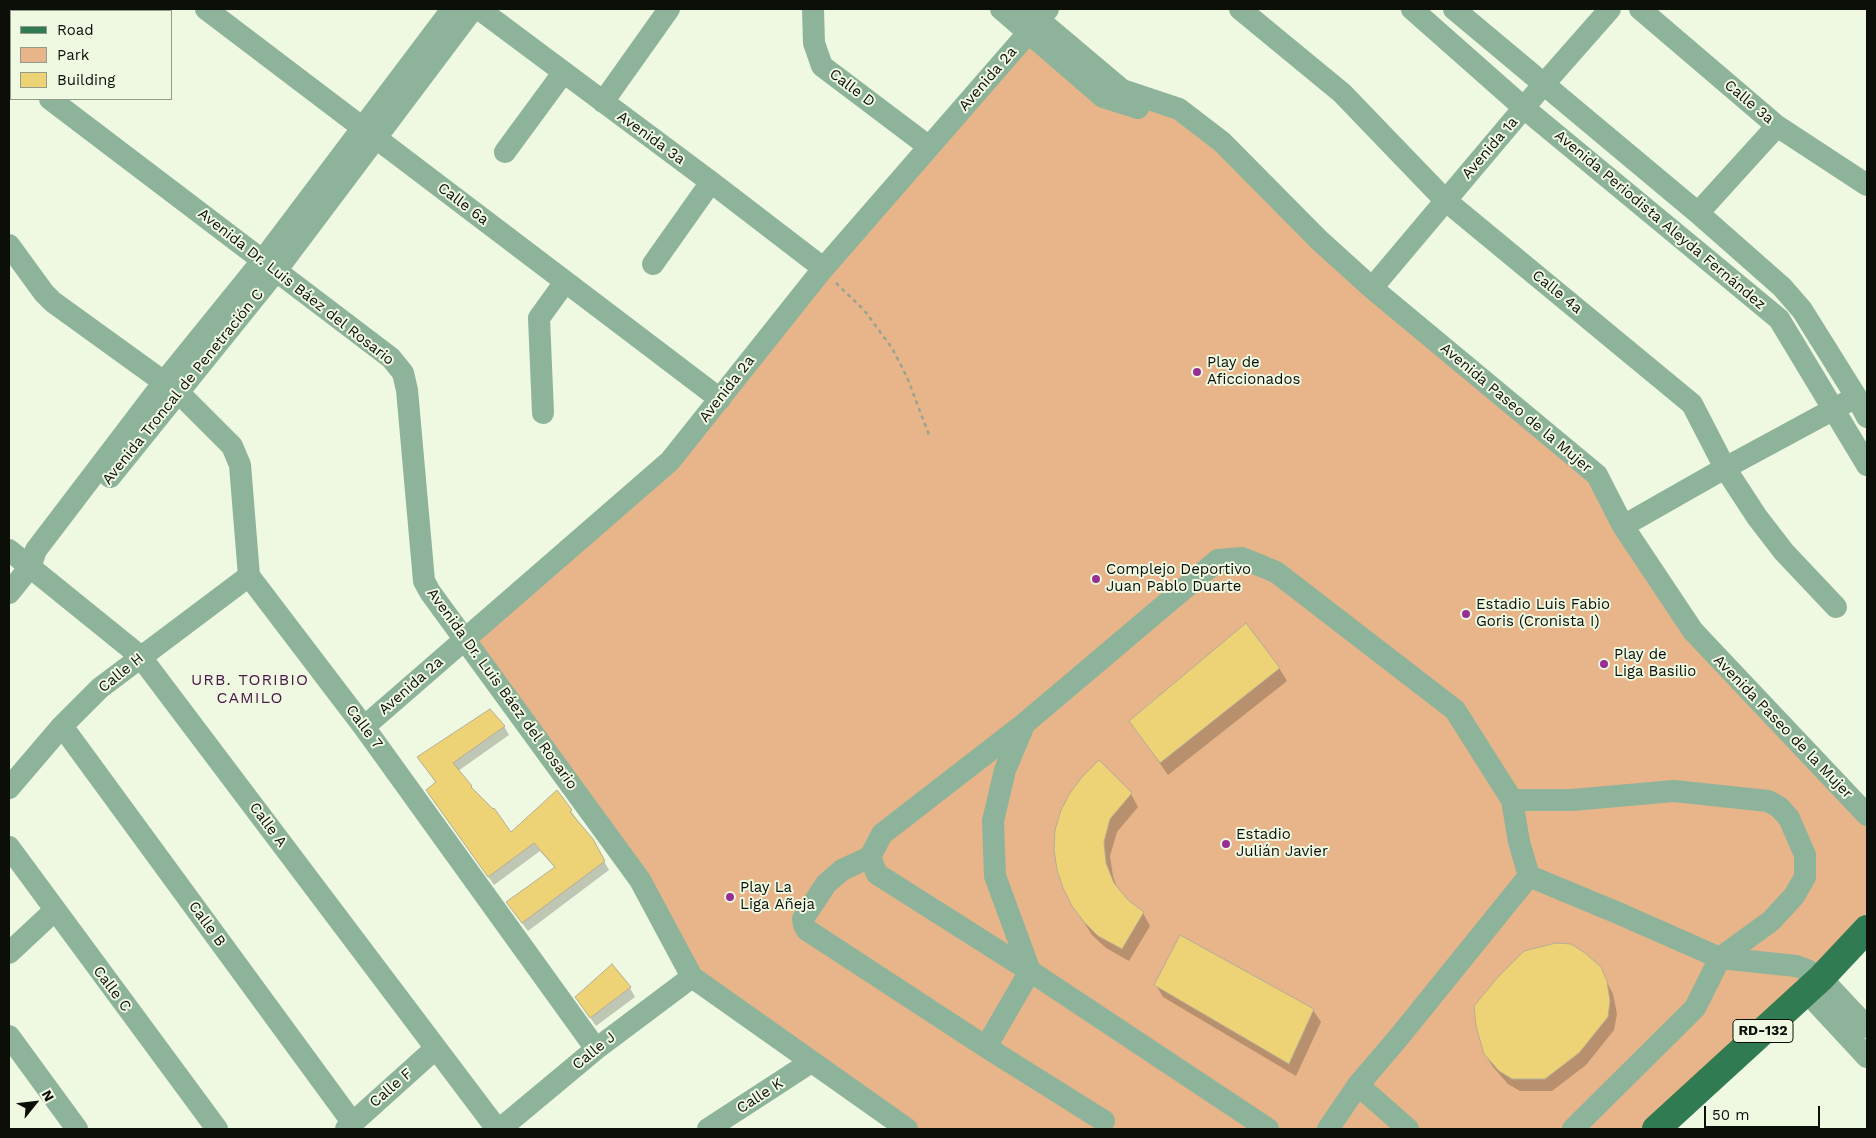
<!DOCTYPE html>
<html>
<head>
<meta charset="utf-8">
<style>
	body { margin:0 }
	#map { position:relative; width:1876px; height:1138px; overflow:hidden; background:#eff8e1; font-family:"Work Sans",sans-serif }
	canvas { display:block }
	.frame { position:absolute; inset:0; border:10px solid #0c0f08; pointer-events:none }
	.legend { position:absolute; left:10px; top:10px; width:162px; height:90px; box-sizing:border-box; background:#eff8e1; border:1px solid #949b8a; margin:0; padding:6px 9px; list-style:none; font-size:15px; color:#0c0f08 }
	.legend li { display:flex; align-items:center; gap:10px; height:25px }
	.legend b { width:25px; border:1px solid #949b8a }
	.north { position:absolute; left:10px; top:1078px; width:50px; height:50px; -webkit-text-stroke:4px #eff8e1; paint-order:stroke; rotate:61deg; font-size:14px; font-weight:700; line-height:20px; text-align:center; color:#0c0f08 }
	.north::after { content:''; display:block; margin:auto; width:18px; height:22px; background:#0c0f08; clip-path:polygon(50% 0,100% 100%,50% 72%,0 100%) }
	.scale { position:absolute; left:1704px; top:1106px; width:116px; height:22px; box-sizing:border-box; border:2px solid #0c0f08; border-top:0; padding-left:6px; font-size:15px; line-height:18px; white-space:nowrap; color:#0c0f08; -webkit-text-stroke:4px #eff8e1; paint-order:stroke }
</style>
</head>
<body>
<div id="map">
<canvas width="1876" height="1138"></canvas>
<div class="frame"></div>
<ul class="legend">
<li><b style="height:6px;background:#317b52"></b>Road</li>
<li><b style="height:14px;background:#e7b589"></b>Park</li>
<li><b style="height:14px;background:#eed376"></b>Building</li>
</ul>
<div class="north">N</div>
<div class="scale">50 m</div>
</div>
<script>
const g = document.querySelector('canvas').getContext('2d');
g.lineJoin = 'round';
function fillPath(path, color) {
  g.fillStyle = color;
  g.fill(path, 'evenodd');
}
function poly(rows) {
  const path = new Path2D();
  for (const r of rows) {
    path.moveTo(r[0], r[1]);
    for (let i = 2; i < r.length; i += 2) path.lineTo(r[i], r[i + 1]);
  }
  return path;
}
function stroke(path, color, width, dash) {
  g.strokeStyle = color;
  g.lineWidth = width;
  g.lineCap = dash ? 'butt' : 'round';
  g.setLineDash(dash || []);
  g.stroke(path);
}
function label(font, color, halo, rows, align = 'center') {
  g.font = font + ' "Work Sans",sans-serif';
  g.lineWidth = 4;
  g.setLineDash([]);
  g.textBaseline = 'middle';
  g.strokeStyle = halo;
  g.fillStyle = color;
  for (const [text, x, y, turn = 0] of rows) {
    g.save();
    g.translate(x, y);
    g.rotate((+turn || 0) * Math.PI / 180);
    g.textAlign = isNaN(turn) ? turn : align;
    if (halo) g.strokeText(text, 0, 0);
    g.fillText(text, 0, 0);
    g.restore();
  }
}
fillPath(poly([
	[1039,19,1122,90,1179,109,1597,475,1693,631,1867,813,1867,923,1655,1129,908,1129,692,977,640,880,465,639,670,461]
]), '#e7b589');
fillPath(poly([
	[1279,668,1287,681,1168,775,1130,721],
	[504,726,509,735,458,771,475,793,511,834,557,792,592,840,609,870,528,931,513,911,555,868,540,851,494,885,432,799,427,791,436,783,419,758],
	[1131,794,1138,807,1117,832,1110,856,1113,876,1118,890,1127,901,1143,913,1150,926,1129,961,1106,948,1092,935,1073,905,1058,869],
	[1600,968,1613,994,1617,1014,1614,1030,1586,1065,1552,1091,1520,1091,1508,1084,1493,1067,1485,1054],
	[1156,985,1313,1010,1321,1022,1296,1076,1163,997],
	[630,988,635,997,596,1026,576,997]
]), '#0003');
const building = poly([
	[1246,623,1280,668,1160,763,1129,721,1246,623],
	[490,709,505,726,453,763,472,786,471,787,493,809,494,808,511,832,557,790,572,810,570,812,593,839,605,861,522,923,506,902,555,867,534,843,488,877,426,790,436,782,417,757,490,709],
	[1099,760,1132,793,1110,819,1104,842,1106,863,1114,883,1128,900,1144,912,1122,949,1098,936,1084,922,1072,906,1063,888,1057,870,1054,850,1055,830,1061,810,1070,793,1082,777,1099,760],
	[1180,935,1314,1009,1289,1064,1154,985,1180,935],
	[1556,943,1571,944,1585,953,1601,967,1607,981,1610,1001,1608,1017,1579,1053,1545,1079,1512,1079,1499,1071,1484,1054,1476,1026,1474,1006,1498,977,1524,951,1556,943],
	[612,964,631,987,590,1018,575,997,612,964]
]);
fillPath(building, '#eed376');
stroke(building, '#b4ad97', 1);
stroke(poly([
	[836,283,864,310,892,348,907,377,929,435]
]), '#9ba291', 2.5, [4, 4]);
stroke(poly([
	[206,9,720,399],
	[479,9,711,182,823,268],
	[813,9,814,43,822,66,928,146],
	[1001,9,1103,97,1138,108],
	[1026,9,1122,90,1179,109,1222,142,1319,240,1372,288,1597,475,1623,526,1693,631,1867,815],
	[1240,9,1342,93,1445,200,1692,404,1725,468,1757,517,1784,552,1836,607],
	[1412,9,1524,108,1779,319,1867,465],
	[1454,9,1698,213,1782,287,1802,310,1857,398,1867,417],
	[1640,9,1777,126,1867,185],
	[9,67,11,69],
	[50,99,391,358,403,373,407,390,424,581,430,592,640,880,692,977,907,1129],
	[603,102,669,9],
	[505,152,563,73],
	[1698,213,1777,126],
	[9,245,44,293,53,302,179,393,232,446,240,465,249,576,364,727,596,1049],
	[653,264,711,182],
	[1372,288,1543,85,1610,9],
	[543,413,539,318,565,282],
	[110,477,276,271,473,9],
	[1623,526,1725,468,1847,402],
	[9,550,140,656,497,1129],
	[9,593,30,567,36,550,164,382,262,261,452,9],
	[62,726,352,1122],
	[364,727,670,461,822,270,1029,32,1048,9],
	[9,788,62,726,100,688,249,576],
	[1512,800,1572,800,1674,791,1768,801,1779,807,1789,818,1805,855,1805,877,1794,896,1771,921,1720,958,1695,1008,1573,1129],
	[9,847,217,1129],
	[870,857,877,874,1030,971,1268,1129],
	[1529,876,1618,913,1720,958,1796,966,1807,970,1821,978,1867,1027],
	[9,953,54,911],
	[1815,1001,1867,1057],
	[9,1036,77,1129],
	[986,1047,1030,971,995,876,993,821,1005,770,1024,725],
	[1358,1085,1408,1129],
	[1104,1121,986,1047,807,930,804,925,803,919,826,884,842,870,870,857,882,834,1024,724,1218,560,1242,558,1276,572,1455,710,1512,800,1519,842,1529,876],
	[346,1129,436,1048],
	[500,1129,596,1049,692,977],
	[708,1129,811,1062],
	[1328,1129,1358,1085,1399,1037,1529,876]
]), '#8eb39b', 22);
stroke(poly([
	[1656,1129,1821,978,1867,929]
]), '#317b52', 28);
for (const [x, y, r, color] of [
	[1197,372,5,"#952f93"],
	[1096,579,5,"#952f93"],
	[1466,614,5,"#952f93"],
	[1604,664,5,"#952f93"],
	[1226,844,5,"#952f93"],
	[730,897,5,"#952f93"]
]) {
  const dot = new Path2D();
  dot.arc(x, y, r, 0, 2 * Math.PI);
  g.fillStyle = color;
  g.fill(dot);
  stroke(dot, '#eff8e1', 2);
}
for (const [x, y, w] of [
	[1763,1031,60]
]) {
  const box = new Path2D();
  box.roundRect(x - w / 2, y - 11.5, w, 23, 4);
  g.fillStyle = '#eff8e1';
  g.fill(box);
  stroke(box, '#0c0f08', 1);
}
label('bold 14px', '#0c0f08', null, [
	["RD-132",1763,1031]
]);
label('15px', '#0c0f08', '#eff8e1', [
	["Avenida 2a",988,79,-49],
	["Calle D",852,88,37],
	["Calle 3a",1749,102,40],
	["Avenida 3a",651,138,36],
	["Avenida 1a",1490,148,-49],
	["Calle 6a",463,204,37],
	["Avenida Periodista Aleyda Fernández",1660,220,40],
	["Avenida Dr. Luis Báez del Rosario",296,287,38],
	["Calle 4a",1557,292,39],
	["Avenida Troncal de Penetración C",183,387,-51],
	["Avenida 2a",727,389,-52],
	["Avenida Paseo de la Mujer",1516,408,40],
	["Calle H",121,673,-39],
	["Avenida 2a",411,686,-41],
	["Avenida Dr. Luis Báez del Rosario",502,689,54],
	["Calle 7",364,727,53],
	["Avenida Paseo de la Mujer",1783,727,46],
	["Calle A",268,825,53],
	["Calle B",207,924,54],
	["Calle C",112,989,53],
	["Calle J",594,1051,-39],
	["Calle F",391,1088,-41],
	["Calle K",760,1096,-33]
]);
label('15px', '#0c0f08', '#eff8e1', [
	["Play de",1207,363],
	["Aficcionados",1207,380],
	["Complejo Deportivo",1106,570],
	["Juan Pablo Duarte",1106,587],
	["Estadio Luis Fabio",1476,605],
	["Goris (Cronista I)",1476,622],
	["Play de",1614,655],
	["Liga Basilio",1614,672],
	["Estadio",1236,835],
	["Julián Javier",1236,852],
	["Play La",740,888],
	["Liga Añeja",740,905]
], 'left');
g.letterSpacing = '1px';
label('16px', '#4a1949', '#eff8e1', [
	["URB. TORIBIO",250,680],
	["CAMILO",250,698]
]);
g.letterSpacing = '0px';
</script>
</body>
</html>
